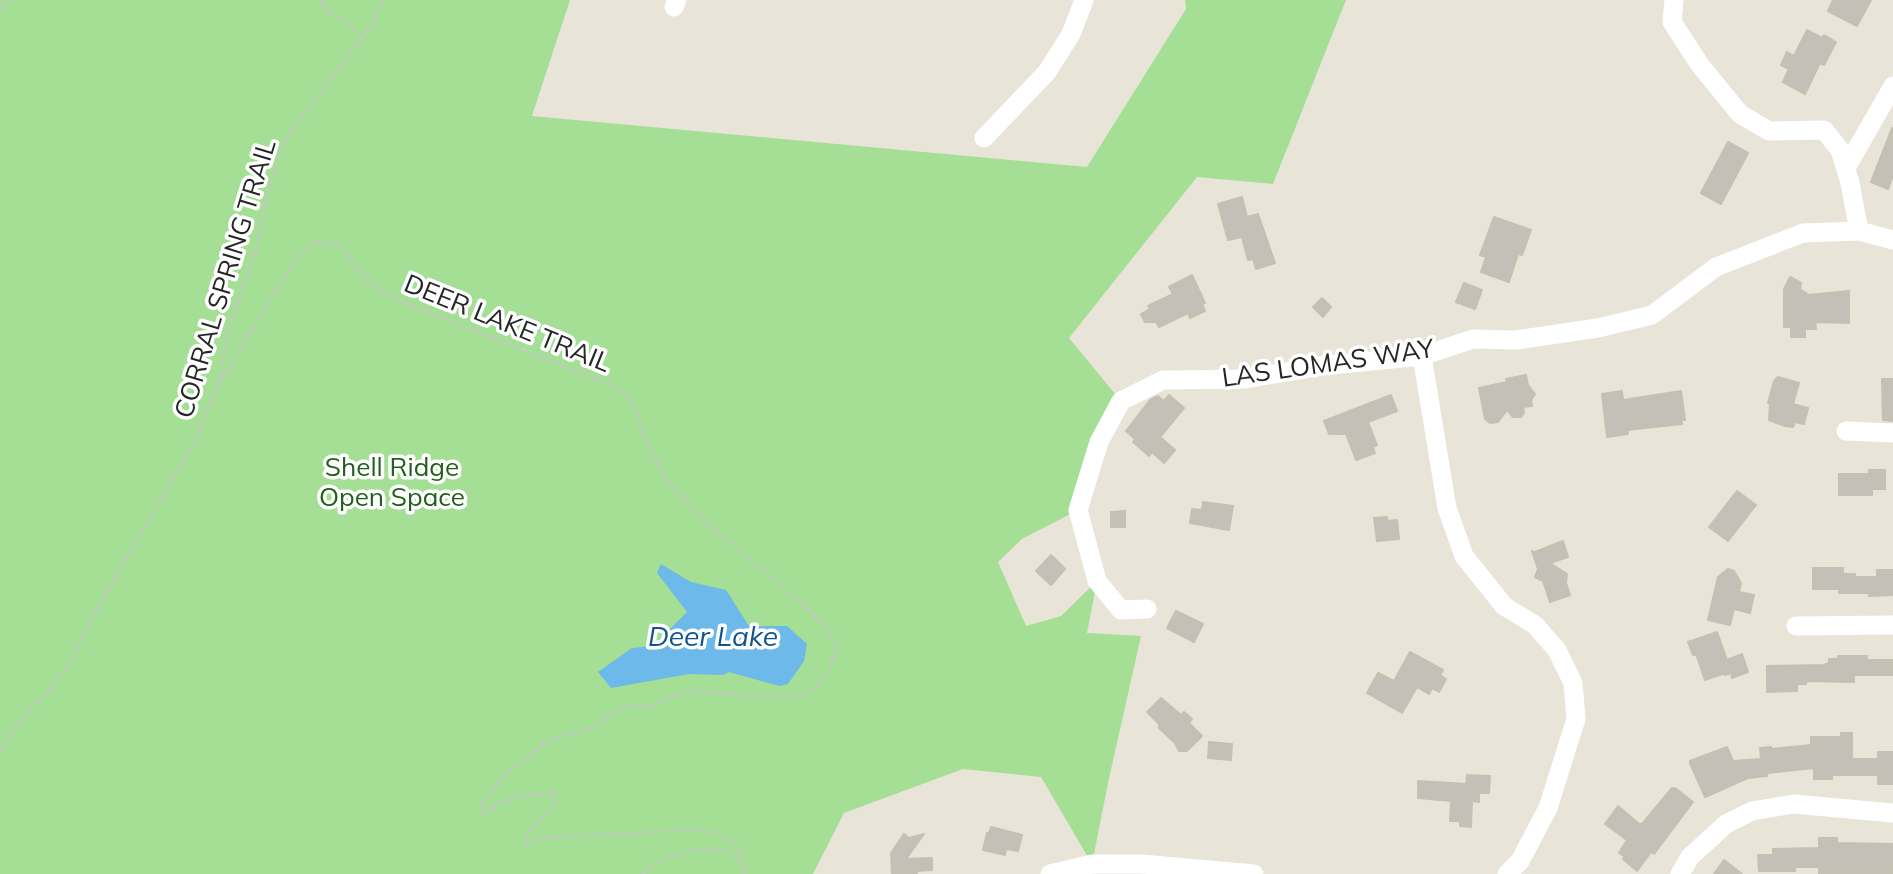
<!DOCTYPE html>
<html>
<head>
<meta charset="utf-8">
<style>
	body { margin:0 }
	canvas { display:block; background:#e9e4d8 }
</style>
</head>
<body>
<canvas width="1893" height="874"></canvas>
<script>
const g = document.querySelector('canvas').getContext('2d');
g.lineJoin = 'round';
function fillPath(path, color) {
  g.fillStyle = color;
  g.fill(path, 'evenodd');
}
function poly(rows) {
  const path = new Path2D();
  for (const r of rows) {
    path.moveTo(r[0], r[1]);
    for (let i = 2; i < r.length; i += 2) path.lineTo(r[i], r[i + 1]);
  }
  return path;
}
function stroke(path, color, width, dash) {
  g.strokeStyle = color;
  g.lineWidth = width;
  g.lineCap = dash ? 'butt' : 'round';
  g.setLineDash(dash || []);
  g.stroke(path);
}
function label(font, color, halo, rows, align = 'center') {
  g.font = font + ' Mulish,sans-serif';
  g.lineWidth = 7;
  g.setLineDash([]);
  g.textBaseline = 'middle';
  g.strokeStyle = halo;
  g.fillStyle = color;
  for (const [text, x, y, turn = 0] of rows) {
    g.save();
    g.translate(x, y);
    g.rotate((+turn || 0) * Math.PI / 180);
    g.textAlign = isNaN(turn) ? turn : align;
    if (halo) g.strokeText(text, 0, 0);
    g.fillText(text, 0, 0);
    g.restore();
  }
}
fillPath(poly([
	[0,0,570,0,532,116,1087,167,1186,9,1185,0,1346,0,1273,184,1197,177,1069,338,1121,401,1078,510,1022,539,998,562,1026,626,1061,616,1097,581,1087,633,1141,636,1108,783,1092,864,1041,777,963,769,844,813,813,874,0,874]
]), '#a5df95');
fillPath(poly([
	[661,564,691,582,726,590,749,626,787,626,807,644,804,661,788,684,779,686,729,672,723,675,689,674,611,688,598,672,632,648,653,646,687,612,657,573]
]), '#6cb9ea');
const building = poly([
	[1833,0,1871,0,1857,26,1828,11,1833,0],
	[1807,30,1822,38,1824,35,1836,42,1824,65,1820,63,1805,94,1783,82,1789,69,1781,65,1787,52,1794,56,1807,30],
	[1892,128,1893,175,1888,189,1871,182,1892,128],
	[1728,142,1748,153,1721,204,1701,193,1728,142],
	[1242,197,1247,217,1258,214,1275,263,1256,269,1253,259,1248,260,1242,237,1228,240,1218,204,1242,197],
	[1494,217,1531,230,1522,255,1518,254,1509,282,1481,272,1486,257,1480,255,1494,217],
	[1192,275,1205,303,1202,304,1205,311,1190,318,1188,313,1159,327,1156,322,1145,322,1141,314,1150,309,1148,306,1173,294,1169,287,1192,275],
	[1790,277,1801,283,1800,289,1809,295,1849,291,1849,323,1815,322,1816,329,1805,329,1805,337,1791,337,1791,327,1784,327,1784,289,1790,277],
	[1464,283,1482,290,1475,309,1456,302,1464,283],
	[1322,298,1331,307,1323,317,1313,307,1322,298],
	[1526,375,1528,385,1535,394,1531,400,1532,406,1523,407,1524,413,1521,417,1513,417,1507,410,1498,422,1490,423,1485,419,1479,388,1507,382,1506,379,1526,375],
	[1778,377,1799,383,1793,404,1808,408,1804,424,1795,422,1793,427,1785,426,1769,420,1770,403,1768,403,1774,381,1778,377],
	[1882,379,1893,379,1893,421,1883,420,1882,379],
	[1622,391,1623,400,1681,391,1685,420,1681,420,1682,424,1627,430,1628,434,1607,437,1602,394,1622,391],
	[1169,395,1184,408,1160,437,1175,450,1164,463,1152,452,1149,456,1133,442,1135,439,1126,431,1150,400,1158,396,1164,401,1169,395],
	[1391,395,1397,411,1368,422,1377,445,1373,447,1375,453,1356,460,1346,434,1329,434,1324,421,1391,395],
	[1869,470,1885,470,1885,489,1872,489,1872,495,1839,495,1839,474,1869,474,1869,470],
	[1737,491,1756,505,1728,541,1709,527,1737,491],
	[1203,502,1233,506,1229,530,1190,523,1192,509,1202,510,1203,502],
	[1125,511,1125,527,1111,527,1111,512,1125,511],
	[1387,517,1387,521,1397,520,1399,539,1377,541,1374,518,1387,517],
	[1563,541,1568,557,1550,563,1567,574,1566,583,1570,595,1550,602,1543,581,1535,577,1538,569,1532,551,1535,552,1563,541],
	[1051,555,1065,569,1051,585,1036,571,1051,555],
	[1813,568,1843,568,1843,574,1855,574,1855,577,1877,577,1877,570,1893,570,1893,595,1869,596,1869,593,1839,593,1839,589,1813,589,1813,568],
	[1728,569,1734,571,1741,583,1739,592,1754,595,1750,613,1734,609,1730,625,1708,620,1718,577,1728,569],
	[1176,611,1203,624,1194,642,1167,628,1176,611],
	[1717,632,1727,660,1742,654,1748,672,1732,678,1731,673,1725,675,1725,673,1705,680,1696,654,1693,655,1688,642,1717,632],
	[1410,652,1443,670,1440,675,1446,679,1439,692,1432,688,1429,694,1417,687,1402,713,1367,693,1378,673,1394,681,1410,652],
	[1838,656,1867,656,1867,660,1893,660,1893,675,1854,675,1854,682,1806,681,1806,684,1797,684,1797,691,1767,692,1767,666,1824,665,1829,663,1829,659,1838,659,1838,656],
	[1161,698,1181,715,1184,712,1192,719,1189,723,1202,736,1187,751,1179,751,1175,743,1159,728,1159,724,1147,712,1161,698],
	[1841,733,1852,733,1852,759,1878,759,1878,752,1893,752,1893,784,1878,784,1878,775,1832,775,1832,779,1814,779,1814,768,1767,773,1767,776,1748,778,1705,797,1690,763,1690,761,1727,747,1733,761,1761,759,1760,748,1771,747,1771,749,1811,745,1811,737,1841,737,1841,733],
	[1209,742,1232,744,1231,760,1208,758,1209,742],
	[1467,775,1490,776,1489,793,1479,793,1479,802,1472,801,1471,827,1460,826,1460,821,1450,821,1451,801,1418,798,1418,781,1466,784,1467,775],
	[1672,788,1674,790,1675,788,1693,802,1654,854,1651,852,1637,871,1623,859,1625,857,1619,853,1627,840,1605,824,1618,806,1639,824,1642,824,1672,788],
	[991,827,1022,835,1018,851,1006,849,1005,855,983,850,987,833,989,833,991,827],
	[904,834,909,838,924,834,906,859,932,858,932,870,916,871,917,874,892,874,891,853,904,834],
	[1819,838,1837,838,1837,843,1893,844,1893,874,1819,874,1819,867,1795,867,1795,871,1759,871,1758,855,1773,855,1773,849,1819,848,1819,838],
	[1724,860,1742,874,1714,874,1724,860]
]);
fillPath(building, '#c4c0b8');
stroke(building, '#c4c0b2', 2);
stroke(poly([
	[320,0,325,9,353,29,359,42],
	[0,9,7,0],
	[217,387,294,261,316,241,340,245,366,281,405,303,620,388,635,408,646,442,665,478,706,523,804,605,826,627,837,645,830,668,817,687,792,698,687,691,651,706,633,705,611,715,595,727,549,740,507,772,481,805,482,815,498,804,518,797,555,792,554,804,532,827,524,839,528,843,542,838,694,830,718,833,737,845,742,853,740,859],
	[0,751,19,722,56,682,72,661,91,619,193,444,217,387,230,324,255,253,269,188,282,148,291,130,374,23,383,0],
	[642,874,656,862,697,849,728,852,740,859,744,874]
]), '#c7c7c7', 2.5, [5, 3.5]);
stroke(poly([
	[1674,0,1672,22,1700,65,1740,114,1769,131,1824,130,1840,150,1850,183,1859,231],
	[674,7,677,0],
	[984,138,1047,72,1071,34,1084,0],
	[1846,168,1893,86],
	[1422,356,1447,508,1464,556,1504,606,1535,625,1557,650,1573,683,1576,719,1548,808,1520,861,1507,874],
	[1846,431,1893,433],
	[1147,609,1121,610,1097,581,1078,510,1099,442,1121,401,1163,380,1245,379,1321,366,1422,356,1473,339,1516,340,1598,328,1652,315,1716,267,1803,233,1859,231,1893,240],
	[1796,626,1893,625],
	[1050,874,1092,864,1142,864,1254,874],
	[1680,874,1690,857,1726,824,1752,811,1794,804,1893,813]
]), '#fff', 19);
label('26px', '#262626', '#fff', [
	["CORRAL SPRING TRAIL",226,279,-73],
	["DEER LAKE TRAIL",507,324,22],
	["LAS LOMAS WAY",1328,364,-8]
]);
label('26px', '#205f1a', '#fff', [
	["Shell Ridge",392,468],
	["Open Space",392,498]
]);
label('italic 28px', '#105590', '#fff', [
	["Deer Lake",713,638]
]);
</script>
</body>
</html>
